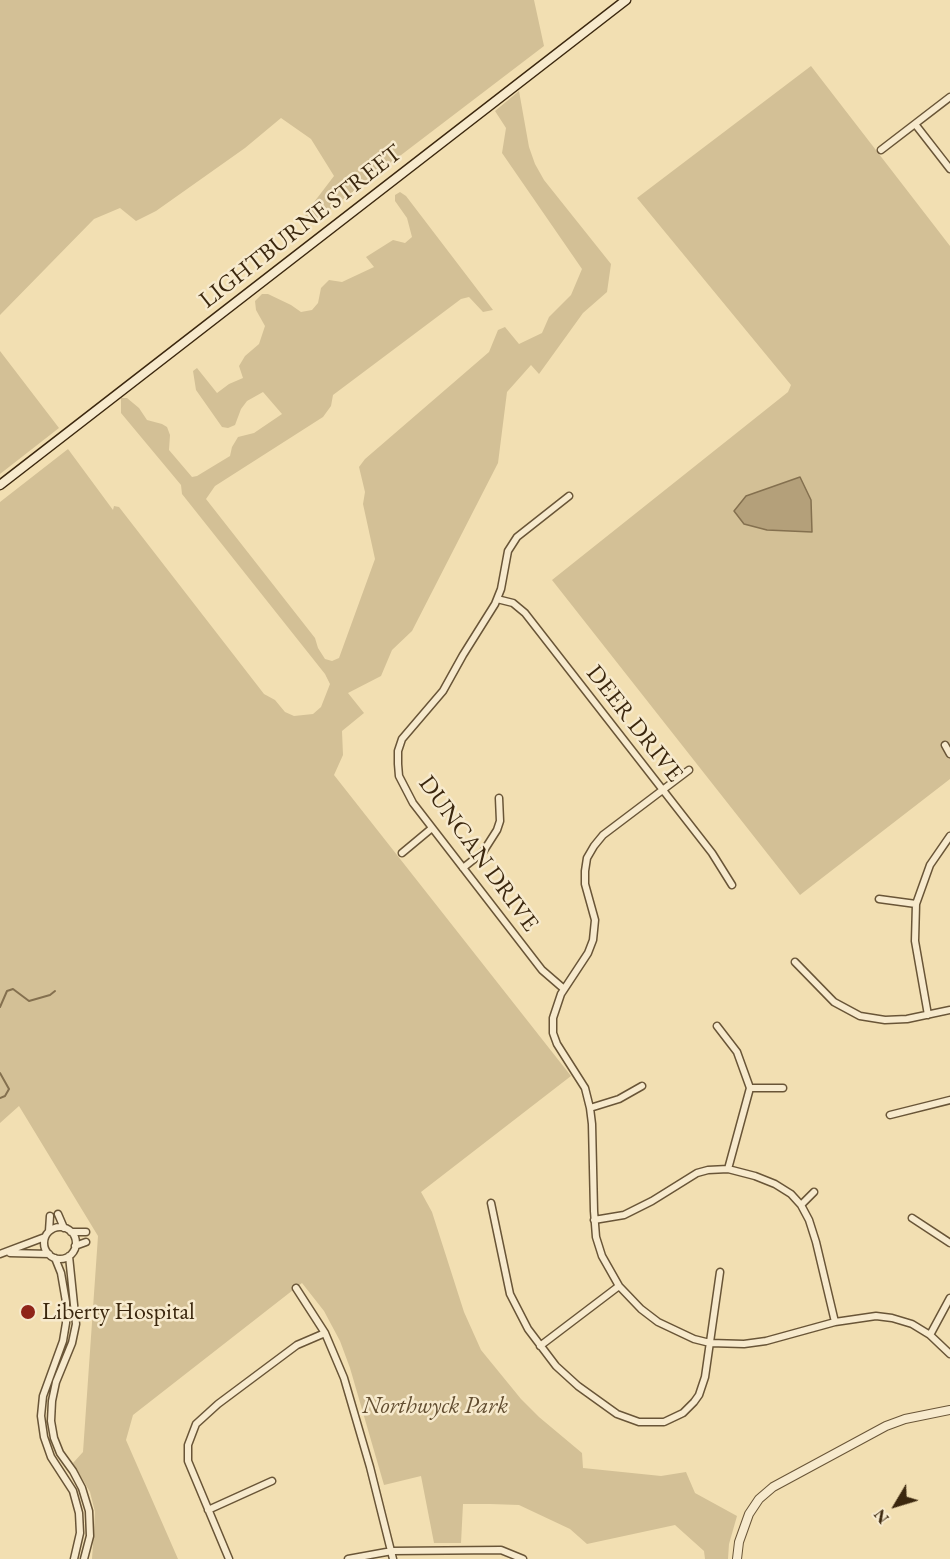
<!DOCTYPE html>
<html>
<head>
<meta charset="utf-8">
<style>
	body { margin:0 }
	#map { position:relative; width:950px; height:1559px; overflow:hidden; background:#f2dfb2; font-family:"EB Garamond",serif }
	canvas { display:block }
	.north { position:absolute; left:866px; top:1475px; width:60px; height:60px; -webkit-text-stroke:4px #f7eacd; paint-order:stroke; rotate:232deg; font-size:16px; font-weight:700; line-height:24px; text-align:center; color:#3b270e }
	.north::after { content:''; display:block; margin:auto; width:21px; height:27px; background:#3b270e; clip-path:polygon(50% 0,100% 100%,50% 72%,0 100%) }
</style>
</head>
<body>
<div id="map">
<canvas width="950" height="1559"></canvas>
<div class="north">N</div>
</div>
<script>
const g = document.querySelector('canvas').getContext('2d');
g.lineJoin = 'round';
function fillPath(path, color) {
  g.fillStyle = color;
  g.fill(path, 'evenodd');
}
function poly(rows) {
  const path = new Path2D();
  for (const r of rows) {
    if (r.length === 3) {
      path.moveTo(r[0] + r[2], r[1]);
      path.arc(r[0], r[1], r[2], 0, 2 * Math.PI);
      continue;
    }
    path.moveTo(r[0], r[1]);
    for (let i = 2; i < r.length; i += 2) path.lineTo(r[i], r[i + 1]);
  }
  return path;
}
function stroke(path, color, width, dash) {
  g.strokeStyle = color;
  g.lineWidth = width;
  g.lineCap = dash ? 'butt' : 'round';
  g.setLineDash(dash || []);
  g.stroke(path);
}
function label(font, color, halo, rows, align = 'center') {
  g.font = font + ' "EB Garamond",serif';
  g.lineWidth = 5;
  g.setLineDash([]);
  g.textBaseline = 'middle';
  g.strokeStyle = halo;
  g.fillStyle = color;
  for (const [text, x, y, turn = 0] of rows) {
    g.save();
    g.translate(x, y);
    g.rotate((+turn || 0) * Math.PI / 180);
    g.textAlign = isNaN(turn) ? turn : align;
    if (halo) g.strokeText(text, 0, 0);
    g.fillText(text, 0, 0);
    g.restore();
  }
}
fillPath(poly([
	[0,0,534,0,544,46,329,210,308,224,305,214,334,176,311,139,281,118,245,148,156,211,136,221,120,208,94,219,0,315],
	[811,66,950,246,950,779,800,895,552,580,788,392,791,385,637,198],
	[519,91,529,147,535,164,544,180,611,264,607,292,583,313,539,374,531,365,507,392,498,463,412,631,392,650,381,676,348,693,364,713,342,731,343,755,334,775,571,1076,421,1192,432,1212,464,1312,481,1350,521,1399,539,1417,582,1453,583,1468,661,1476,686,1472,695,1493,737,1516,729,1544,728,1559,705,1559,704,1551,675,1525,587,1544,570,1529,519,1505,490,1504,463,1504,461,1543,434,1543,421,1476,384,1485,350,1368,340,1341,324,1311,302,1283,133,1415,126,1440,178,1559,92,1559,95,1512,90,1492,73,1463,83,1452,98,1236,19,1106,0,1123,0,502,68,449,113,510,114,506,119,507,264,694,275,700,285,712,294,716,313,714,321,707,330,684,325,674,182,494,181,485,121,413,121,398,127,398,139,408,147,420,162,424,167,427,170,435,169,450,192,477,197,476,230,456,232,447,238,437,254,433,282,414,263,392,247,401,241,409,235,425,228,428,222,427,196,390,193,371,197,368,217,393,229,384,243,378,239,366,245,356,259,344,265,326,256,310,255,301,262,294,268,294,291,305,301,312,312,310,318,303,321,288,329,280,342,282,374,267,366,257,393,240,405,243,412,237,407,218,395,201,395,195,400,192,406,196,493,310,483,312,469,297,461,299,333,395,331,406,323,417,215,486,206,499,315,638,318,648,325,659,332,661,339,658,375,559,363,504,365,492,359,467,365,459,489,352,498,330,505,327,519,344,542,333,549,317,571,295,582,269,502,153,506,128,495,111],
	[0,351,59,428,0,474]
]), '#d3c096');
const water = poly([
	[800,477,811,500,812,532,767,530,744,524,734,511,746,496,800,477]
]);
fillPath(water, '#b4a07a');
stroke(water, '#84704f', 1.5);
stroke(poly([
	[0,1007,7,991,13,989,29,1001,50,995,55,991],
	[0,1073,9,1089,5,1096,0,1098]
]), '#84704f', 2);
const minor = poly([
	[915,124,950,169],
	[881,150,950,97],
	[497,599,513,603,525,613,712,853,732,885],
	[945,745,950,754],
	[689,770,603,835,594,846,587,858,585,871,585,884,595,920,593,940,588,953,561,994,553,1018,553,1033,557,1044,585,1088,590,1108,592,1124,594,1211,596,1237,602,1256,619,1286,641,1309,658,1322,694,1339,710,1343,744,1344,766,1341,835,1322,876,1316,892,1318,912,1324,930,1335,950,1354],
	[402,853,432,828],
	[463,868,483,852,497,830,500,821,499,798],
	[879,899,916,904],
	[795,962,834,1002,860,1016,885,1020,907,1019,950,1010],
	[564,989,542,970,413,803,399,776,398,764,398,751,402,739,443,691,463,655,495,604,501,589,508,551,517,537,569,496],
	[928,1015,915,941,916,904,930,865,950,836],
	[717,1026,737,1052,750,1088,728,1169],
	[750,1088,783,1088],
	[590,1108,619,1099,642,1086],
	[890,1115,950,1100],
	[491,1203,510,1294,528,1329,556,1366,578,1386,617,1414,639,1422,664,1422,683,1413,694,1402,699,1395,705,1377,720,1272],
	[801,1205,814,1192],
	[58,1214,64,1228],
	[912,1218,950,1243],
	[594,1220,624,1215,652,1201,697,1173,708,1170,728,1169,755,1176,775,1184,791,1194,801,1205,809,1220,816,1242,835,1322],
	[60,1243,16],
	[49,1231,50,1216],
	[71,1232,86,1232],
	[75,1246,86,1242],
	[10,1253,49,1254],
	[0,1254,45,1237],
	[69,1256,76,1324,72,1343,56,1382,52,1401,51,1421,54,1438,60,1453,73,1471,82,1488,89,1511,90,1536,84,1559],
	[55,1258,61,1273,66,1302,66,1323,63,1341,43,1396,41,1416,44,1437,51,1457,73,1491,79,1513,80,1533,74,1559],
	[296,1288,325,1333,344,1378,370,1467,393,1559],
	[930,1335,950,1298],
	[540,1346,619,1286],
	[208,1510,272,1481],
	[229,1559,188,1461,188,1445,196,1424,218,1404,297,1345,325,1333],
	[348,1559,392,1551,501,1550,523,1559]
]);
const tertiary = poly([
	[737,1559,739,1542,749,1514,759,1499,773,1487,886,1426,905,1419,950,1410]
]);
const secondary = poly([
	[0,485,626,0]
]);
stroke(minor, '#695537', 9);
stroke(tertiary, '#695537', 10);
stroke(secondary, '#3b270e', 11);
stroke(minor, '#f7eacd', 6);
stroke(tertiary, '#f7eacd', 8);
stroke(secondary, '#f7eacd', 8);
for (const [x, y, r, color] of [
	[28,1312,8,"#8f2418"]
]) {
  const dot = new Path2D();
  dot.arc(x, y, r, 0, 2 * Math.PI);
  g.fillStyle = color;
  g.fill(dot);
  stroke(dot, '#f7eacd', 2);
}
label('24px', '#3b270e', '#f7eacd', [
	["LIGHTBURNE STREET",301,227,-38],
	["DEER DRIVE",634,724,52],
	["DUNCAN DRIVE",478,854,54]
]);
label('24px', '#3b270e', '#f7eacd', [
	["Liberty Hospital",42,1312]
], 'left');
label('italic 24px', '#614d30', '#f7eacd', [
	["Northwyck Park",435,1406]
]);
</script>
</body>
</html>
